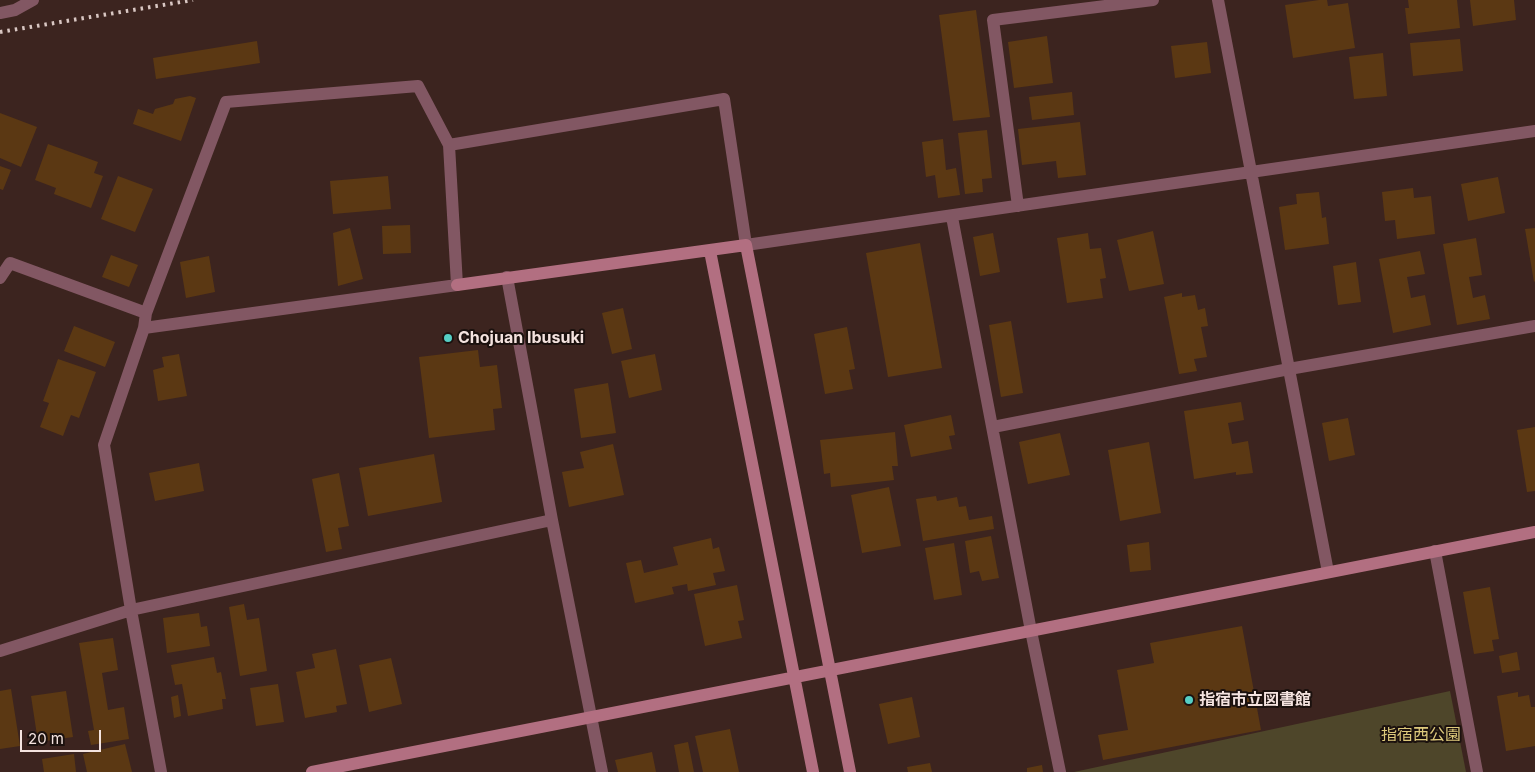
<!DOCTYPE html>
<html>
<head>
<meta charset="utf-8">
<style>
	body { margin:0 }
	#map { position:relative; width:1535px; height:772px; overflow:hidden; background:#3c241f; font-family:Inter,sans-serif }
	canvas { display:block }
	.scale { position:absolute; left:20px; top:730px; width:81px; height:22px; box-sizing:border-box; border:2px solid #f4e3df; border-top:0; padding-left:6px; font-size:15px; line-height:18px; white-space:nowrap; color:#f4e3df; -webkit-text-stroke:4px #1b110e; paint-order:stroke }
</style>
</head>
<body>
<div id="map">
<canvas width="1535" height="772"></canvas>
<div class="scale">20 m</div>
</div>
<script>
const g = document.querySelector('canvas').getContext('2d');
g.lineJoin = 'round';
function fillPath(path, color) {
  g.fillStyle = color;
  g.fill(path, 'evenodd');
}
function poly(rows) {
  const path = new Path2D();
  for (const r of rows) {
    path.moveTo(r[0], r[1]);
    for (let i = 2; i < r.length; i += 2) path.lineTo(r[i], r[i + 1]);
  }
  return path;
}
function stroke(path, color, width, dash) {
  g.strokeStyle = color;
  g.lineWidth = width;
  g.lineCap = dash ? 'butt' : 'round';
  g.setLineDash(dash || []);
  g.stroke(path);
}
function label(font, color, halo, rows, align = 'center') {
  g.font = font + ' Inter,"Noto Sans JP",sans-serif';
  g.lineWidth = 4;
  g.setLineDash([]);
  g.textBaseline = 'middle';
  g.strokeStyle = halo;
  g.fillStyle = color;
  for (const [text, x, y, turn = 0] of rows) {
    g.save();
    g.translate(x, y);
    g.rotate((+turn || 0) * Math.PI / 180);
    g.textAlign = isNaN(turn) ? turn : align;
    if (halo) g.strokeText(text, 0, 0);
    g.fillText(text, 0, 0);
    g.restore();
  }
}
fillPath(poly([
	[1450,691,1466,772,1074,772]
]), '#4e462a');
fillPath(poly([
	[1319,0,1327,0,1328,6,1348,3,1355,48,1293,58,1285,5],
	[1408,0,1457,0,1460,28,1408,34,1405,8,1409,8],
	[1470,0,1514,0,1516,20,1473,26],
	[976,10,990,117,953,121,939,15],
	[1047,36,1053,83,1014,88,1008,42],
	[1460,39,1463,71,1413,76,1410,43],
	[257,41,260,63,156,79,153,58],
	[1207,42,1211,73,1175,78,1171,46],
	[1383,53,1387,96,1354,99,1349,57],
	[1072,92,1074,115,1032,120,1029,97],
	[190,96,196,98,181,141,133,124,138,109,153,114,155,109,173,104,175,99],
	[0,113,37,127,21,167,0,158],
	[1080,122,1086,175,1058,178,1056,161,1022,165,1018,129],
	[987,130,992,178,982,179,983,192,965,194,958,133],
	[943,139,946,170,956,168,960,195,938,198,935,175,926,177,922,142],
	[48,144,98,162,94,173,103,176,91,208,54,194,56,188,35,180],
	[0,166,11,170,3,190,0,189],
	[118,176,153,189,135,232,101,219],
	[388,176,391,209,333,214,330,181],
	[1498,177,1505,213,1468,221,1461,184],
	[1413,188,1414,198,1431,196,1435,234,1397,239,1395,220,1385,221,1382,192],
	[1319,192,1322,218,1326,217,1329,244,1285,250,1279,207,1297,204,1296,194],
	[410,225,411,253,383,254,382,226],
	[350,228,363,279,338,286,333,233],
	[1535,228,1535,281,1534,282,1525,229],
	[1153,231,1164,284,1129,291,1117,240],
	[993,233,1000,272,980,276,973,237],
	[1088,233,1090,249,1101,248,1106,278,1100,279,1103,298,1067,303,1057,238],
	[1476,238,1482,275,1469,277,1473,298,1485,295,1490,319,1457,325,1443,244],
	[920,243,942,368,888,377,866,253],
	[1420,251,1425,274,1407,277,1411,298,1425,295,1431,325,1393,333,1379,259],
	[111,255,138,265,129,287,102,277],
	[209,256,215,292,186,298,180,262],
	[1356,262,1361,302,1338,305,1333,266],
	[1182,293,1182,297,1195,295,1198,310,1205,308,1208,326,1201,327,1207,357,1194,359,1197,371,1179,374,1164,297],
	[623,308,632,349,612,354,602,313],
	[1011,321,1023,393,1001,397,989,325],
	[74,326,115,342,105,367,64,351],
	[847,327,855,369,849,370,853,389,825,394,814,334],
	[478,350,480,367,497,365,502,408,493,409,495,430,429,438,419,357],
	[179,354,187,396,158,401,153,370,164,367,162,357],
	[655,354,662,390,629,398,621,361],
	[58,359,96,372,79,418,71,415,63,436,40,427,49,403,43,401],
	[608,383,616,433,581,438,574,389],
	[1241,402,1244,420,1228,423,1232,444,1248,441,1253,473,1236,475,1236,472,1194,479,1184,411],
	[951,415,955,435,949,436,952,449,911,457,904,425],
	[1348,418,1355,455,1329,461,1322,423],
	[1535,427,1535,491,1527,492,1517,430],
	[895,432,898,466,892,466,894,480,831,487,830,473,824,474,820,440],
	[1060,433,1070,475,1028,484,1019,442],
	[1149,442,1161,513,1120,521,1108,450],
	[613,444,624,495,569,507,562,472,584,468,580,452],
	[434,454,442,502,368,516,359,468],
	[199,463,204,491,155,501,149,473],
	[339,473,349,526,338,528,342,549,326,552,312,479],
	[889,487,901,546,862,553,851,495],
	[936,496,937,501,957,497,959,507,966,506,969,520,992,516,994,529,923,541,916,499],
	[991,536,999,578,982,581,979,571,970,573,965,541],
	[711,538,713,549,719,547,725,571,713,573,716,585,688,591,687,584,672,587,674,594,635,603,626,563,641,560,644,573,678,565,673,547],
	[1149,542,1151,570,1130,572,1127,545],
	[954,543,962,595,934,600,925,548],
	[737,585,744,620,738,621,742,638,705,646,694,594],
	[1490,587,1499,639,1492,640,1494,651,1474,654,1463,592],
	[244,604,247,620,259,618,267,671,240,676,229,607],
	[199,613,201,627,207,626,210,646,167,653,163,618],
	[1242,626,1261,730,1103,760,1098,735,1128,730,1117,670,1154,663,1150,643],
	[113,638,118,670,102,673,108,710,124,707,129,739,91,745,88,731,94,730,79,643],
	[336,649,347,704,336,706,337,712,305,718,296,672,315,668,312,654],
	[1517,652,1520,670,1502,673,1499,656],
	[214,657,217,673,221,672,226,699,222,699,223,709,188,716,182,684,175,685,171,665],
	[391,658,402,704,369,712,359,665],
	[278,684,284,722,256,726,250,688],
	[11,689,20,746,0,749,0,691],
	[66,691,73,737,38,742,31,696],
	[1518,692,1518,697,1529,695,1531,707,1535,707,1535,746,1506,751,1497,696],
	[178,695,181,716,174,718,171,697],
	[912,697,920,737,888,744,879,704],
	[730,729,739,772,703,772,695,736],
	[688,742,694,772,679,772,674,745],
	[125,744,132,772,87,772,83,754],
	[652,752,656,772,618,772,615,760],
	[74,754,76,772,44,772,42,759],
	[930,763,932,772,908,772,907,767],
	[1042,765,1043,772,1027,772,1027,768]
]), '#5b3813');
stroke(poly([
	[1218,0,1328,572],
	[0,13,15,10,33,0],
	[1018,206,993,20,1153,0],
	[952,217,1031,631,1060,772],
	[507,277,552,520,602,772],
	[0,278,10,263,146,313],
	[144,328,457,285,449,145,724,99,746,245,1535,131],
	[993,427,1289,369,1535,326],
	[1435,551,1477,772],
	[0,651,131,610,552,520],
	[161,772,131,610,104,445,144,328,146,313,226,102,418,86,449,145]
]), '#825763', 12);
stroke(poly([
	[710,251,813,772],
	[457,285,746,245,850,772],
	[312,772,1535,532]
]), '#b26f81', 12);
stroke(poly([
	[0,32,193,0]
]), '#d9c7c3', 4, [2.5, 5]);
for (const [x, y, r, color] of [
	[448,338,5,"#55cec4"],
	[1189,700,5,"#55cec4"]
]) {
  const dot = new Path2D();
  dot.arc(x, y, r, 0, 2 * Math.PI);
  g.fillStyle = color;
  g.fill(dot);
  stroke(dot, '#1b110e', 2);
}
label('bold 16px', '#f4e3df', '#1b110e', [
	["Chojuan Ibusuki",458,338],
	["指宿市立図書館",1199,700]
], 'left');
label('16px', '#deca7c', '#1b110e', [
	["指宿西公園",1421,735]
]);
</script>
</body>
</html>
